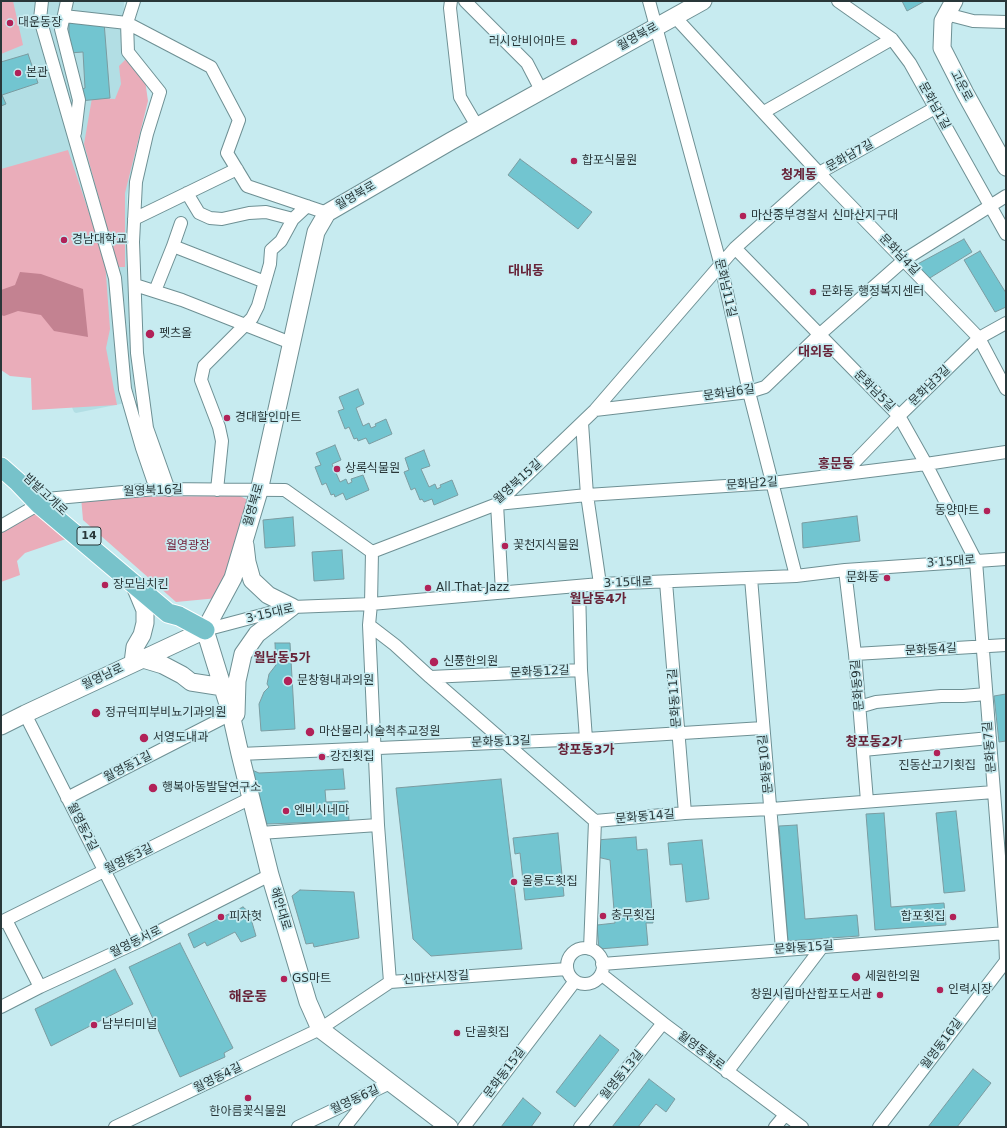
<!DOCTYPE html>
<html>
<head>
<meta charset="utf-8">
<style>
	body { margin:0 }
	#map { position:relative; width:1007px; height:1128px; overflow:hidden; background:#c7ebf0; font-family:"DejaVu Sans",sans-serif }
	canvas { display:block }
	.frame { position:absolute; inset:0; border:2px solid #293739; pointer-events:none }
</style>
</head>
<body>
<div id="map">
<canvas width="1007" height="1128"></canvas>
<div class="frame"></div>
</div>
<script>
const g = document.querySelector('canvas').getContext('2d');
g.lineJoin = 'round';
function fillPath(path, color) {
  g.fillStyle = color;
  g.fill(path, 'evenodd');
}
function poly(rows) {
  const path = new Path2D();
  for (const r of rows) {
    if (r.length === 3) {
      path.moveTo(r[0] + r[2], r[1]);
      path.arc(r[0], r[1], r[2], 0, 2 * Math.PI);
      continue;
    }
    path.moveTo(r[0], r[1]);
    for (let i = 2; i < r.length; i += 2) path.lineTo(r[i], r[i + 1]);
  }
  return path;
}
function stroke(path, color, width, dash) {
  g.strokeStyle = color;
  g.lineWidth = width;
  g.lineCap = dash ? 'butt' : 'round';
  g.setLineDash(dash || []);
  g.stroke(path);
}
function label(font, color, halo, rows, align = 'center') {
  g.font = font + ' "DejaVu Sans","Noto Sans KR",sans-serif';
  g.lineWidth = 3.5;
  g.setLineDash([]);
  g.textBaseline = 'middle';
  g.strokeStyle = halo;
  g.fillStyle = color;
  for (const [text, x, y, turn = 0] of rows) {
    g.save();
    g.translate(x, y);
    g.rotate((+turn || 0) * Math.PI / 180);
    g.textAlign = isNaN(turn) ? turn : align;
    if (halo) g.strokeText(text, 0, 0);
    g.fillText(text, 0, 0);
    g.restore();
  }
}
fillPath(poly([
	[1,1,124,1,123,54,146,95,127,196,128,284,135,401,76,413,74,412,71,405,30,342,1,330]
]), '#b2dee4');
fillPath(poly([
	[1,1,13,1,23,45,1,54],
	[127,58,145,80,148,101,125,193,125,267,118,267,84,144,92,98,115,99,121,84,119,66],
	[68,150,105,261,110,329,106,348,117,405,32,410,31,378,10,376,1,370,1,169],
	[240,496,250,501,218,598,176,602,83,520,81,497],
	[35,511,66,539,25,553,17,561,20,575,1,582,1,530]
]), '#eaadba');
fillPath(poly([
	[20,272,41,274,83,289,88,337,54,331,41,315,18,311,4,316,1,315,1,290,15,285]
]), '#c38291');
const building = poly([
	[902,1,925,1,907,11,902,1],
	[104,22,110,98,80,101,80,90,85,88,83,52,69,53,69,23,104,22],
	[28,54,38,83,2,95,6,104,1,106,1,62,28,54],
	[520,159,592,212,578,229,508,175,520,159],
	[964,239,972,252,920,284,912,267,964,239],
	[980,251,1006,293,1006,307,995,312,964,260,980,251],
	[358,389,364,404,356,408,363,426,369,423,371,428,376,426,375,424,386,419,392,434,369,444,366,438,358,441,357,438,354,439,349,427,345,429,338,411,344,409,339,397,358,389],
	[335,445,341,460,332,464,340,482,346,479,348,484,352,482,351,479,363,475,369,490,346,500,343,493,335,497,334,494,331,495,326,483,322,485,315,467,321,465,316,453,335,445],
	[424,450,430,466,421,469,429,487,435,484,437,489,441,487,440,485,452,480,458,495,434,505,432,499,424,502,422,499,420,500,415,488,411,490,404,472,409,470,405,458,424,450],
	[857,516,860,541,803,548,802,523,857,516],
	[293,517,295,546,265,548,263,520,293,517],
	[342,550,344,579,314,581,312,552,342,550],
	[275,643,290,643,295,729,261,731,259,704,264,692,269,687,267,684,269,674,276,665,275,643],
	[1006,694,1006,741,999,742,994,696,1006,694],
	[343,769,345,789,325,790,326,802,348,801,349,821,267,824,252,782,252,770,259,773,343,769],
	[501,779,522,949,431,956,413,939,396,788,501,779],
	[956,811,965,891,944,893,936,813,956,811],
	[884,813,891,907,944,903,946,925,875,930,866,814,884,813],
	[797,825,805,919,857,915,859,936,788,941,779,826,797,825],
	[558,833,564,896,525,900,520,853,515,854,513,838,558,833],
	[636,837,637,850,647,849,653,923,646,923,648,945,599,949,597,925,615,923,610,860,597,857,596,840,636,837],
	[702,840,709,899,686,902,682,864,670,865,668,843,702,840],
	[300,890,354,892,359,938,314,947,313,943,306,944,292,896,300,890],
	[243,907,249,912,256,936,241,942,235,932,207,946,205,942,194,948,188,934,243,907],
	[180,943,233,1048,224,1053,225,1057,180,1077,129,967,180,943],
	[115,969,133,1004,51,1046,35,1009,115,969],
	[600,1035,619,1050,575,1107,556,1092,600,1035],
	[973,1069,991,1083,957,1127,928,1127,973,1069],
	[649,1079,675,1099,666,1112,656,1104,638,1127,612,1127,649,1079],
	[523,1098,541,1113,531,1127,501,1127,523,1098]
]);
fillPath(building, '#72c5d0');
stroke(building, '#7b9ca1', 1);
const street = poly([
	[42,1,40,19,115,278,125,389,142,448,156,489],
	[67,1,61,29,79,100,75,133],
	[134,1,127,23,128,52,160,92,147,134,136,182,133,242,137,353,147,428,169,490],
	[451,1,450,8,460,97,477,126],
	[465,1,527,63,541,90],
	[649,1,721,266,749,392,796,576],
	[838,1,892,39,910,63,1006,234],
	[946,14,973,21,1006,22],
	[64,16,127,23,211,67,239,120,227,153,247,186,327,213],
	[675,17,819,173,979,338,1006,389],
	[764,112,892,39],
	[187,193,199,213,210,218,222,219,249,213,266,212,293,219],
	[134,219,237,169],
	[173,246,181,223],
	[735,248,899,416,926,464,976,561,1005,933,1006,961,879,1127],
	[135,285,182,300,291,343],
	[155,291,173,246,265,282],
	[595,410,749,392,765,387,819,335,904,260,1006,196],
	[582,423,587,495,600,584],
	[843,474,899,416,979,338,1006,323],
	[217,490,222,441,219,427,201,380,204,366,252,318,258,306,270,264,271,250,281,241,293,219,307,206],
	[46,499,156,489,285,490,372,552],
	[1,526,39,504],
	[372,552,497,504,595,410,735,248,819,173,935,108],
	[372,552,371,604,369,625,378,825,390,982],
	[845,570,855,654,867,801],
	[751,578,782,949],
	[666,582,685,813],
	[579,586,581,671],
	[502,592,497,504,587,495,772,483,926,464,1006,452],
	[369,625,395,645,430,677,595,821,685,813,771,809,994,792],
	[205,630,292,607,371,604,600,584,796,576,845,570,1006,559],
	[855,654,1006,645],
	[430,677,581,670,586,739],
	[859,707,876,702,941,696,963,696,986,694],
	[25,714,140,941],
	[863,750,990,738],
	[240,754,586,739,763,728],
	[67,798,231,714],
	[260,833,378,825],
	[6,920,40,987],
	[1,922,251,798],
	[585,966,18],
	[590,949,595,821],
	[602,964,1006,933],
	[601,974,663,1023,802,1127],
	[1,1007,40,987,140,941,270,875],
	[727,1072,822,947],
	[115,1127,320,1029,390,982,567,969],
	[298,1127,390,1083],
	[345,1127,371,1094],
	[464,1127,575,981],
	[580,1127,663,1023],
	[775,1127,785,1115]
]);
const secondary = poly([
	[954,1,943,21,942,48,965,93,1006,167],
	[205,630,233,578,259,491,316,232,327,213,451,141,703,1],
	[205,630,231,714,240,754,270,875,308,1002,320,1029,449,1127],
	[143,659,163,665,182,675,191,682,223,687],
	[133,663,135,647,142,635,145,623,145,610,135,586],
	[236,714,237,681,243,654,257,634,292,607,268,595,252,580,247,562,245,545],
	[1,726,25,714,205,630]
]);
const primary = poly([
	[1,467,18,482,39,504,168,613,179,616,205,630]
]);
stroke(street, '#6e9094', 14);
stroke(secondary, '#6e9094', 19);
stroke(primary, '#fff', 21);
stroke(street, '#fff', 12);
stroke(secondary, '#fff', 17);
stroke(primary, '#77c2ca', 19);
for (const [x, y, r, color] of [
	[10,23,4,"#b12258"],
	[574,42,4,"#b12258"],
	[18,73,4,"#b12258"],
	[574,161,4,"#b12258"],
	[743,216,4,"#b12258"],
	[64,240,4,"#b12258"],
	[813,292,4,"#b12258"],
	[150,334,5,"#b12258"],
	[227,418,4,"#b12258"],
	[337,469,4,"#b12258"],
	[987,511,4,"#b12258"],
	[505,546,4,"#b12258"],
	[887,578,4,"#b12258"],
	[105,585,4,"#b12258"],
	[428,588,4,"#b12258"],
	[434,662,5,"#b12258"],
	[288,681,5,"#b12258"],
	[96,713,5,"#b12258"],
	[310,732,5,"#b12258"],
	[144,738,5,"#b12258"],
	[937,753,4,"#b12258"],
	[322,757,4,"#b12258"],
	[153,788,5,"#b12258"],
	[286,811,4,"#b12258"],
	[514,882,4,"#b12258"],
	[603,916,4,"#b12258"],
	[221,917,4,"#b12258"],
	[953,917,4,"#b12258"],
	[856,977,5,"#b12258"],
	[284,979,4,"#b12258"],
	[940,990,4,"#b12258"],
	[880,995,4,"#b12258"],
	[94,1025,4,"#b12258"],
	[457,1033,4,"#b12258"],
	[248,1098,4,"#b12258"]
]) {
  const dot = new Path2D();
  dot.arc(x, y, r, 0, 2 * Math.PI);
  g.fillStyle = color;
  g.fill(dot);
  stroke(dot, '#c7ebf0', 1.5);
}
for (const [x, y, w] of [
	[89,536,24]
]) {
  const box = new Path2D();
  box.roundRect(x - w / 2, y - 9, w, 18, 3);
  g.fillStyle = '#c7ebf0';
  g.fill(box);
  stroke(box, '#293739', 1);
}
label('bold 11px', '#293739', null, [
	["14",89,536]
]);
label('12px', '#293739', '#c7ebf0', [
	["대운동장",18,23],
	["러시안비어마트",566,42,"right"],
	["본관",26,73],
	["합포식물원",582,161],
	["마산중부경찰서 신마산지구대",751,216],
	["경남대학교",72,240],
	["문화동 행정복지센터",821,292],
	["펫츠올",159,334],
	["경대할인마트",235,418],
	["상록식물원",345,469],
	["동양마트",979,511,"right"],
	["꽃천지식물원",513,546],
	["문화동",879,578,"right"],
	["장모님치킨",113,585],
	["All That Jazz",436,588],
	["신풍한의원",443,662],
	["문창형내과의원",297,681],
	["정규덕피부비뇨기과의원",105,713],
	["마산물리시술척추교정원",319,732],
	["서영도내과",153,738],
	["강진횟집",330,757],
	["진동산고기횟집",937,766,"center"],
	["행복아동발달연구소",162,788],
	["엔비시네마",294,811],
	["울릉도횟집",522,882],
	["충무횟집",611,916],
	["피자헛",229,917],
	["합포횟집",945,917,"right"],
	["세원한의원",865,977],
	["GS마트",292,979],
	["인력시장",948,990],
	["창원시립마산합포도서관",872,995,"right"],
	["남부터미널",102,1025],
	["단골횟집",465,1033],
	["한아름꽃식물원",248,1112,"center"]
], 'left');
label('12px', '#293739', '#c7ebf0', [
	["월영북로",638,37,-29],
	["고운로",961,86,62],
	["문화남1길",934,106,61],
	["문화남7길",850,156,-29],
	["월영북로",356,196,-30],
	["문화남4길",899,255,46],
	["문화남11길",725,288,77],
	["문화남3길",930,386,-44],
	["문화남5길",874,391,45],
	["문화남6길",729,393,-8],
	["월영북15길",518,482,-42],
	["문화남2길",752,484,-4],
	["월영북16길",153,491,-2],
	["밤밭고개로",45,495,43],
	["월영북로",254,505,-74],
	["3·15대로",951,562,-4],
	["3·15대로",628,583,-2],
	["3·15대로",270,614,-13],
	["문화동4길",931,650,-3],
	["문화동12길",540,672,-3],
	["월영남로",103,677,-25],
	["문화동9길",858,685,-95],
	["문화동11길",675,698,-94],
	["문화동13길",501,742,-2],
	["문화동7길",990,747,-95],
	["문화동10길",766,764,-96],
	["월영동1길",128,767,-27],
	["문화동14길",645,817,-5],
	["월영동2길",82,827,63],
	["월영동3길",129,859,-26],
	["해안대로",280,909,73],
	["월영동서로",136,942,-26],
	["문화동15길",804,948,-4],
	["신마산시장길",436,978,-4],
	["월영동16길",942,1044,-53],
	["월영동북로",701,1051,37],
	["문화동15길",505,1073,-53],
	["월영동13길",622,1075,-51],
	["월영동4길",218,1078,-26],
	["월영동6길",355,1100,-25]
]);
label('12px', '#75263f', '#c7ebf0', [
	["월영광장",188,546]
]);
label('bold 13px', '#672338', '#c7ebf0', [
	["청계동",799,176],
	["대내동",526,272],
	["대외동",816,353],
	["홍문동",836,465],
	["월남동4가",598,600],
	["월남동5가",282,659],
	["창포동2가",874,743],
	["창포동3가",586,751]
]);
label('bold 14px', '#672338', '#c7ebf0', [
	["해운동",248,997]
]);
</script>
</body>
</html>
